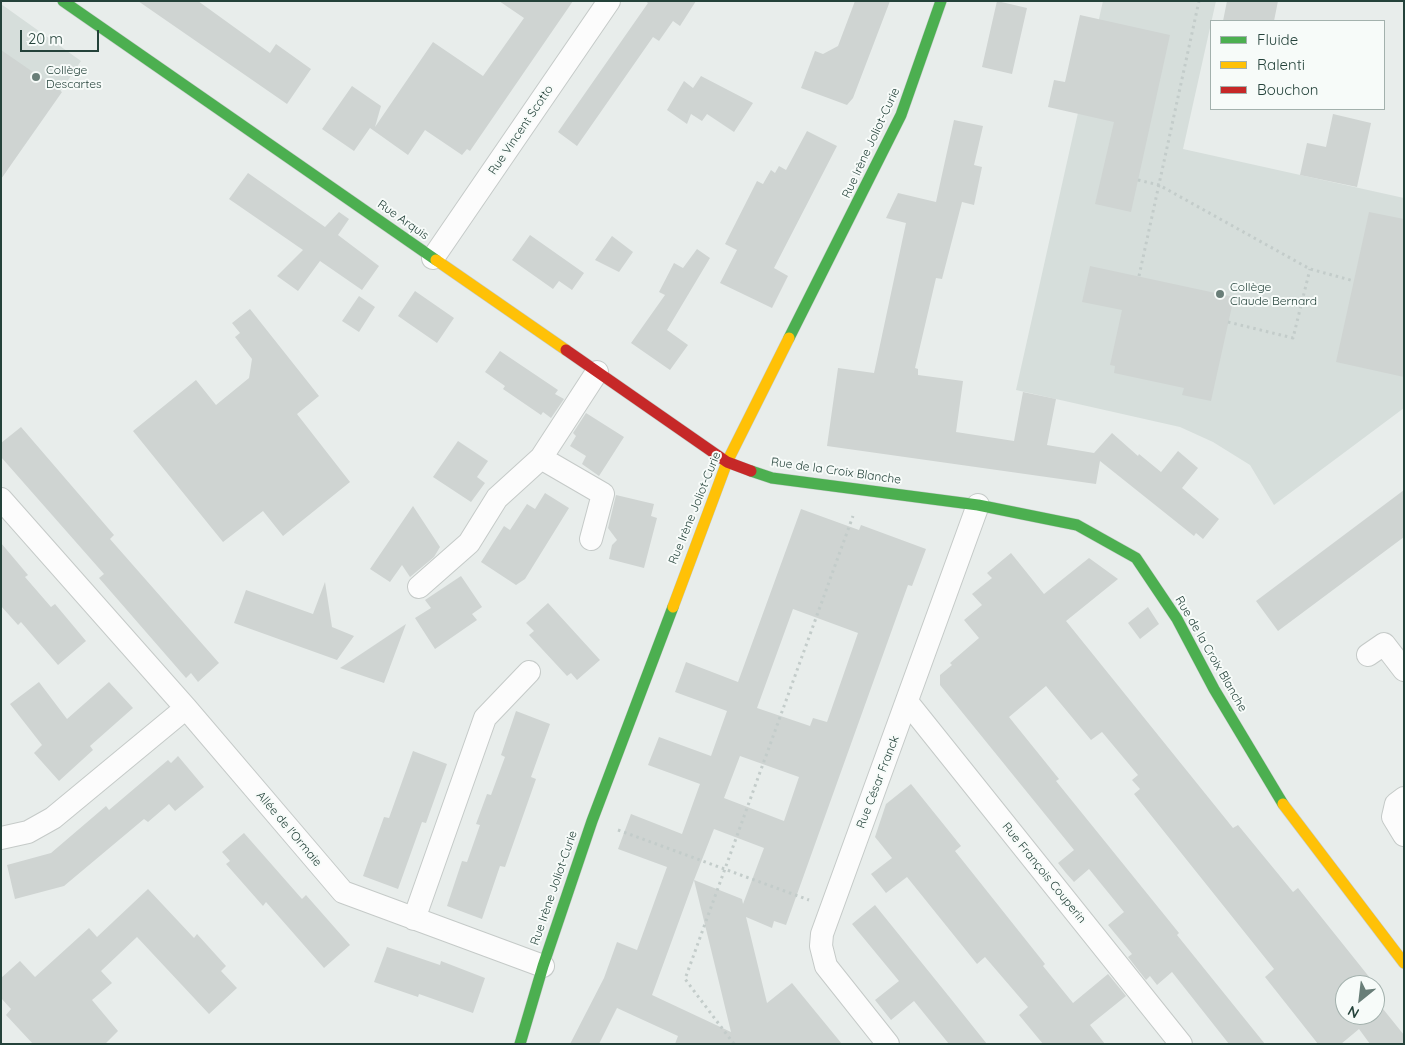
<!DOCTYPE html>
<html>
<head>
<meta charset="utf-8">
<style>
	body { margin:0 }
	#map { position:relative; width:1405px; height:1045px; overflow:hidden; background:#e8edeb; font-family:Quicksand,sans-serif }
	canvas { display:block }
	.frame { position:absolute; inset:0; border:2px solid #24423a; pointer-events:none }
	.legend { position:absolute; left:1210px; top:20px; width:175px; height:90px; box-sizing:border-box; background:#f7fbf9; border:1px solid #a3b1ad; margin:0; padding:6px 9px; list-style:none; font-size:15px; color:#24423a }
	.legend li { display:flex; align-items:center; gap:10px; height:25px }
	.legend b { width:25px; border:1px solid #a3b1ad }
	.north { position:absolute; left:1335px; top:975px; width:50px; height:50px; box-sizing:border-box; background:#f7fbf9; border:1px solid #a3b1ad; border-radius:50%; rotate:209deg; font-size:14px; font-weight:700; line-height:20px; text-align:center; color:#24423a }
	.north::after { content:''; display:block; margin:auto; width:18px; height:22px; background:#697e78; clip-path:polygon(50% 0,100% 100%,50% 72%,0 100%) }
	.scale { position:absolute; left:20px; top:30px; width:79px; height:22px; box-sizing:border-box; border:2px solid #24423a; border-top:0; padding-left:6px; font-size:15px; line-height:18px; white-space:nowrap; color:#24423a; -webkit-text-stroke:4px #f7fbf9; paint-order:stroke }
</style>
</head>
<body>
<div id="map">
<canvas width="1405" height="1045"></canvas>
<div class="frame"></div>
<ul class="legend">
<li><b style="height:6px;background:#4caf50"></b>Fluide</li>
<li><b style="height:6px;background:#ffc107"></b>Ralenti</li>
<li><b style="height:6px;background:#c62828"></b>Bouchon</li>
</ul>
<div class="north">N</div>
<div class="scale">20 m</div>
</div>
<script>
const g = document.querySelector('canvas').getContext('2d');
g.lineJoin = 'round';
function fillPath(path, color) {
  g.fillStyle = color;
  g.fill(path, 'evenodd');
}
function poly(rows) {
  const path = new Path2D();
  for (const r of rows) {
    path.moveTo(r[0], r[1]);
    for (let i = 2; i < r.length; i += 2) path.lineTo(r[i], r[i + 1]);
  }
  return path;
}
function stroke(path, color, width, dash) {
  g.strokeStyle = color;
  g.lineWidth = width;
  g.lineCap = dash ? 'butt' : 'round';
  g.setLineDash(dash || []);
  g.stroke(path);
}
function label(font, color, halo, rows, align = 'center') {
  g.font = font + ' Quicksand,sans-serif';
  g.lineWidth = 4;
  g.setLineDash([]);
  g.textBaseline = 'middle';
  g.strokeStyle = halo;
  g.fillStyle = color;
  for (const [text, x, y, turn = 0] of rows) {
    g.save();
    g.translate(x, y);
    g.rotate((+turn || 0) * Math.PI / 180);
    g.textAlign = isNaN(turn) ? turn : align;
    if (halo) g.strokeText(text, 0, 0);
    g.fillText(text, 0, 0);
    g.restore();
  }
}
fillPath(poly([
	[1103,1,1216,1,1183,149,1404,198,1404,408,1274,505,1250,465,1213,442,1180,427,1016,390],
	[1,4,81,61,1,179]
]), '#d6dedb');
fillPath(poly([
	[138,1,198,1,270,53,276,44,311,69,287,104],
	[499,1,573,1,470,151,467,149,462,155,425,130,408,155,370,128,354,151,322,129,352,86,381,106,375,127,433,42,483,76,524,18],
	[645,1,696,1,680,26,673,21,659,41,653,37,577,146,558,132,648,3],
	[855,1,890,1,853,98,847,105,801,88,815,51,823,54,838,46],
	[997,1,1027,8,1012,74,982,67],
	[1227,1,1278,1,1274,21,1223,21],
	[1080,15,1170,35,1131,212,1095,204,1114,122,1048,107,1054,80,1065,82],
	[1,50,62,92,1,179],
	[701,76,753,103,734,132,707,114,702,121,691,114,687,124,667,110,684,81,693,88],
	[1333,114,1371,123,1357,187,1300,175,1307,143,1326,147],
	[954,120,983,126,974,165,982,167,974,205,962,202,942,279,936,278,915,368,918,369,918,375,963,381,956,432,1014,441,1023,392,1056,399,1047,445,1094,453,1112,433,1138,456,1139,454,1161,472,1178,451,1198,468,1182,488,1219,519,1203,539,1196,533,1194,536,1100,461,1096,484,827,446,838,368,874,373,906,223,886,218,898,193,936,202],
	[807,131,837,146,774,268,788,276,772,308,720,283,737,250,725,244,757,181,763,184,771,170,775,173,779,166,786,170],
	[248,173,325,227,339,212,349,219,338,235,379,266,362,290,320,261,298,291,277,276,303,250,229,199],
	[1369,212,1404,219,1404,377,1336,362],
	[530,235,584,273,572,290,559,281,553,289,512,260],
	[612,236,633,252,619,272,595,260],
	[697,249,710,258,667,330,688,345,670,370,631,343,665,295,659,292,674,263,683,268],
	[1090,266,1234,297,1211,401,1182,395,1184,388,1114,373,1115,366,1110,365,1122,310,1082,302],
	[415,291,454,318,437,343,398,316],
	[359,296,375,307,359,332,342,321],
	[250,309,319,396,297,414,350,482,283,536,263,511,223,542,133,431,196,380,216,405,249,378,252,359,235,337,240,333,232,323],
	[500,351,558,390,555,394,564,399,551,418,543,412,541,415,503,389,505,386,485,372],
	[586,413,624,437,599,476,582,464,586,456,570,446,576,436,573,433],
	[21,427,114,535,110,539,219,663,198,682,191,673,186,678,99,578,104,574,1,457,1,443],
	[458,441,488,461,477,477,485,483,471,502,433,477],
	[1404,490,1404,537,1278,631,1256,601],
	[545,493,569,508,525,579,516,585,481,562,504,526,510,530,527,504,535,509],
	[616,495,654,504,651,516,657,518,644,568,609,559,612,545,617,540,608,528],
	[413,506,440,547,434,557,410,577,402,565,390,582,370,569],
	[801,509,859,530,861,525,926,549,912,586,908,585,786,925,774,921,772,928,746,917,767,1003,792,983,842,1044,675,1044,678,1036,617,1008,599,1044,570,1044,604,978,617,942,637,950,667,867,618,849,631,814,682,834,700,784,648,765,659,737,711,756,727,711,675,692,686,662,738,682],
	[793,609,858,633,827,722,813,718,810,726,757,708],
	[740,756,799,777,784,821,724,798],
	[714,829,764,848,743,904,742,899,694,880],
	[694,880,717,974,731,1032,652,995],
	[1,543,28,575,25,577,51,607,55,604,86,641,58,665,21,622,18,625,1,606],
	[1011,553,1044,594,1089,558,1118,579,1066,621,1233,828,1238,825,1293,892,1298,888,1382,993,1375,999,1375,985,1345,985,1345,1015,1375,1015,1375,999,1404,1035,1404,1044,1370,1044,1359,1029,1341,1044,1318,1044,1265,977,1274,969,1134,794,1140,789,1132,780,1138,775,1102,732,1091,740,1046,686,1009,717,1059,779,1056,781,1179,933,1177,935,1265,1044,1229,1044,1172,972,1157,985,1150,976,1146,980,1128,957,1132,954,1108,925,1124,912,1089,869,1074,882,1066,873,1058,863,1074,850,940,685,940,675,952,665,950,663,979,638,964,620,982,605,972,594,992,578,987,573],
	[461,576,482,607,472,614,477,620,435,649,415,618,431,608,425,600],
	[325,582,332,627,354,636,337,660,234,623,246,590,313,614],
	[548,603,600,660,577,680,571,673,567,676,529,635,534,631,526,623],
	[1148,607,1159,624,1140,639,1128,623],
	[406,624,384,683,340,668],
	[39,682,67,719,109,682,133,708,90,746,93,750,59,781,34,753,42,745,10,704],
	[516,711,550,724,531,777,536,779,505,867,500,866,482,919,447,906,462,861,467,862,480,825,476,824,487,794,491,795,505,757,501,755],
	[413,751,447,764,426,823,422,822,398,889,363,876,384,817,389,818],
	[178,756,204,787,175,811,169,804,148,822,144,819,64,886,15,899,7,865,51,853,106,806,109,810,168,760,171,763],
	[911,784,961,846,955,851,1045,964,1043,966,1073,1003,1108,974,1126,996,1090,1025,1105,1044,1043,1044,1019,1015,1028,1007,985,957,977,964,907,877,886,893,871,874,892,858,875,837,886,804],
	[244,833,302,899,306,895,350,945,324,968,266,902,263,906,226,864,230,861,222,852],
	[148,889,194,938,197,934,226,966,221,971,237,988,209,1014,137,937,101,971,112,983,92,1000,118,1031,105,1044,33,1044,6,1015,11,1009,1,998,1,978,20,961,35,977,89,928,97,937],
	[875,905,951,999,987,1044,949,1044,914,1001,891,1020,875,1000,899,981,852,924],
	[387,947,440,965,441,961,485,978,473,1013,419,994,418,997,374,982]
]), '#cfd4d2');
const street = poly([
	[433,258,609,1],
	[541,458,603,494,591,539],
	[1,499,186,708,343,892,543,966],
	[419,587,469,543,497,498,541,458,597,372],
	[1368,655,1384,644,1404,670],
	[908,703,1181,1044],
	[1404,798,1396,804,1393,817,1404,835],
	[1,838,28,832,53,818,186,708],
	[414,919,485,718,529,672],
	[888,1044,826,966,821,946,822,934,978,505]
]);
const fast = poly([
	[63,1,436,260],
	[789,338,901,115,941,1],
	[751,471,772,478,978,505,1077,525,1136,558,1177,619,1214,689,1283,804],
	[520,1044,543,966,592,821,673,607]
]);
const slow = poly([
	[436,260,566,350],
	[673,607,727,462,789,338],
	[1283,804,1404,963]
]);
const jam = poly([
	[566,350,727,462,751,471]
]);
stroke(street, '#c5cac8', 24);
stroke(fast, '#c3cbc8', 12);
stroke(slow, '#c3cbc8', 12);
stroke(jam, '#c3cbc8', 12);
stroke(poly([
	[1138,180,1159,185,1310,269,1354,281],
	[1139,276,1199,1],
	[1228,322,1293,338,1310,269],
	[618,830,809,900],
	[734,1044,685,979,853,516]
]), '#c3ccca', 3, [2.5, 4]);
stroke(street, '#fcfcfc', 22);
stroke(fast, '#4caf50', 11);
stroke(slow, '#ffc107', 11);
stroke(jam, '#c62828', 11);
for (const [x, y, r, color] of [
	[36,77,5,"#697e78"],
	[1220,294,5,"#697e78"]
]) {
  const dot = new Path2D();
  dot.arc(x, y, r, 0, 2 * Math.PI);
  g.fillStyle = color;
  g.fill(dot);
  stroke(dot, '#f7fbf9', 2);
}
label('12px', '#24423a', '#f7fbf9', [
	["Collège",46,70],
	["Descartes",46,84],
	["Collège",1230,287],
	["Claude Bernard",1230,301]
], 'left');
label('12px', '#24423a', '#f7fbf9', [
	["Rue Vincent Scotto",521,130,-56],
	["Rue Irène Joliot-Curie",871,143,-65],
	["Rue Arquis",403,220,35],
	["Rue de la Croix Blanche",836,471,8],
	["Rue Irène Joliot-Curie",695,508,-68],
	["Rue de la Croix Blanche",1211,654,60],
	["Rue César Franck",878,782,-69],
	["Allée de l'Ormaie",289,829,50],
	["Rue François Couperin",1044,873,51],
	["Rue Irène Joliot-Curie",554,888,-71]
]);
</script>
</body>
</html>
